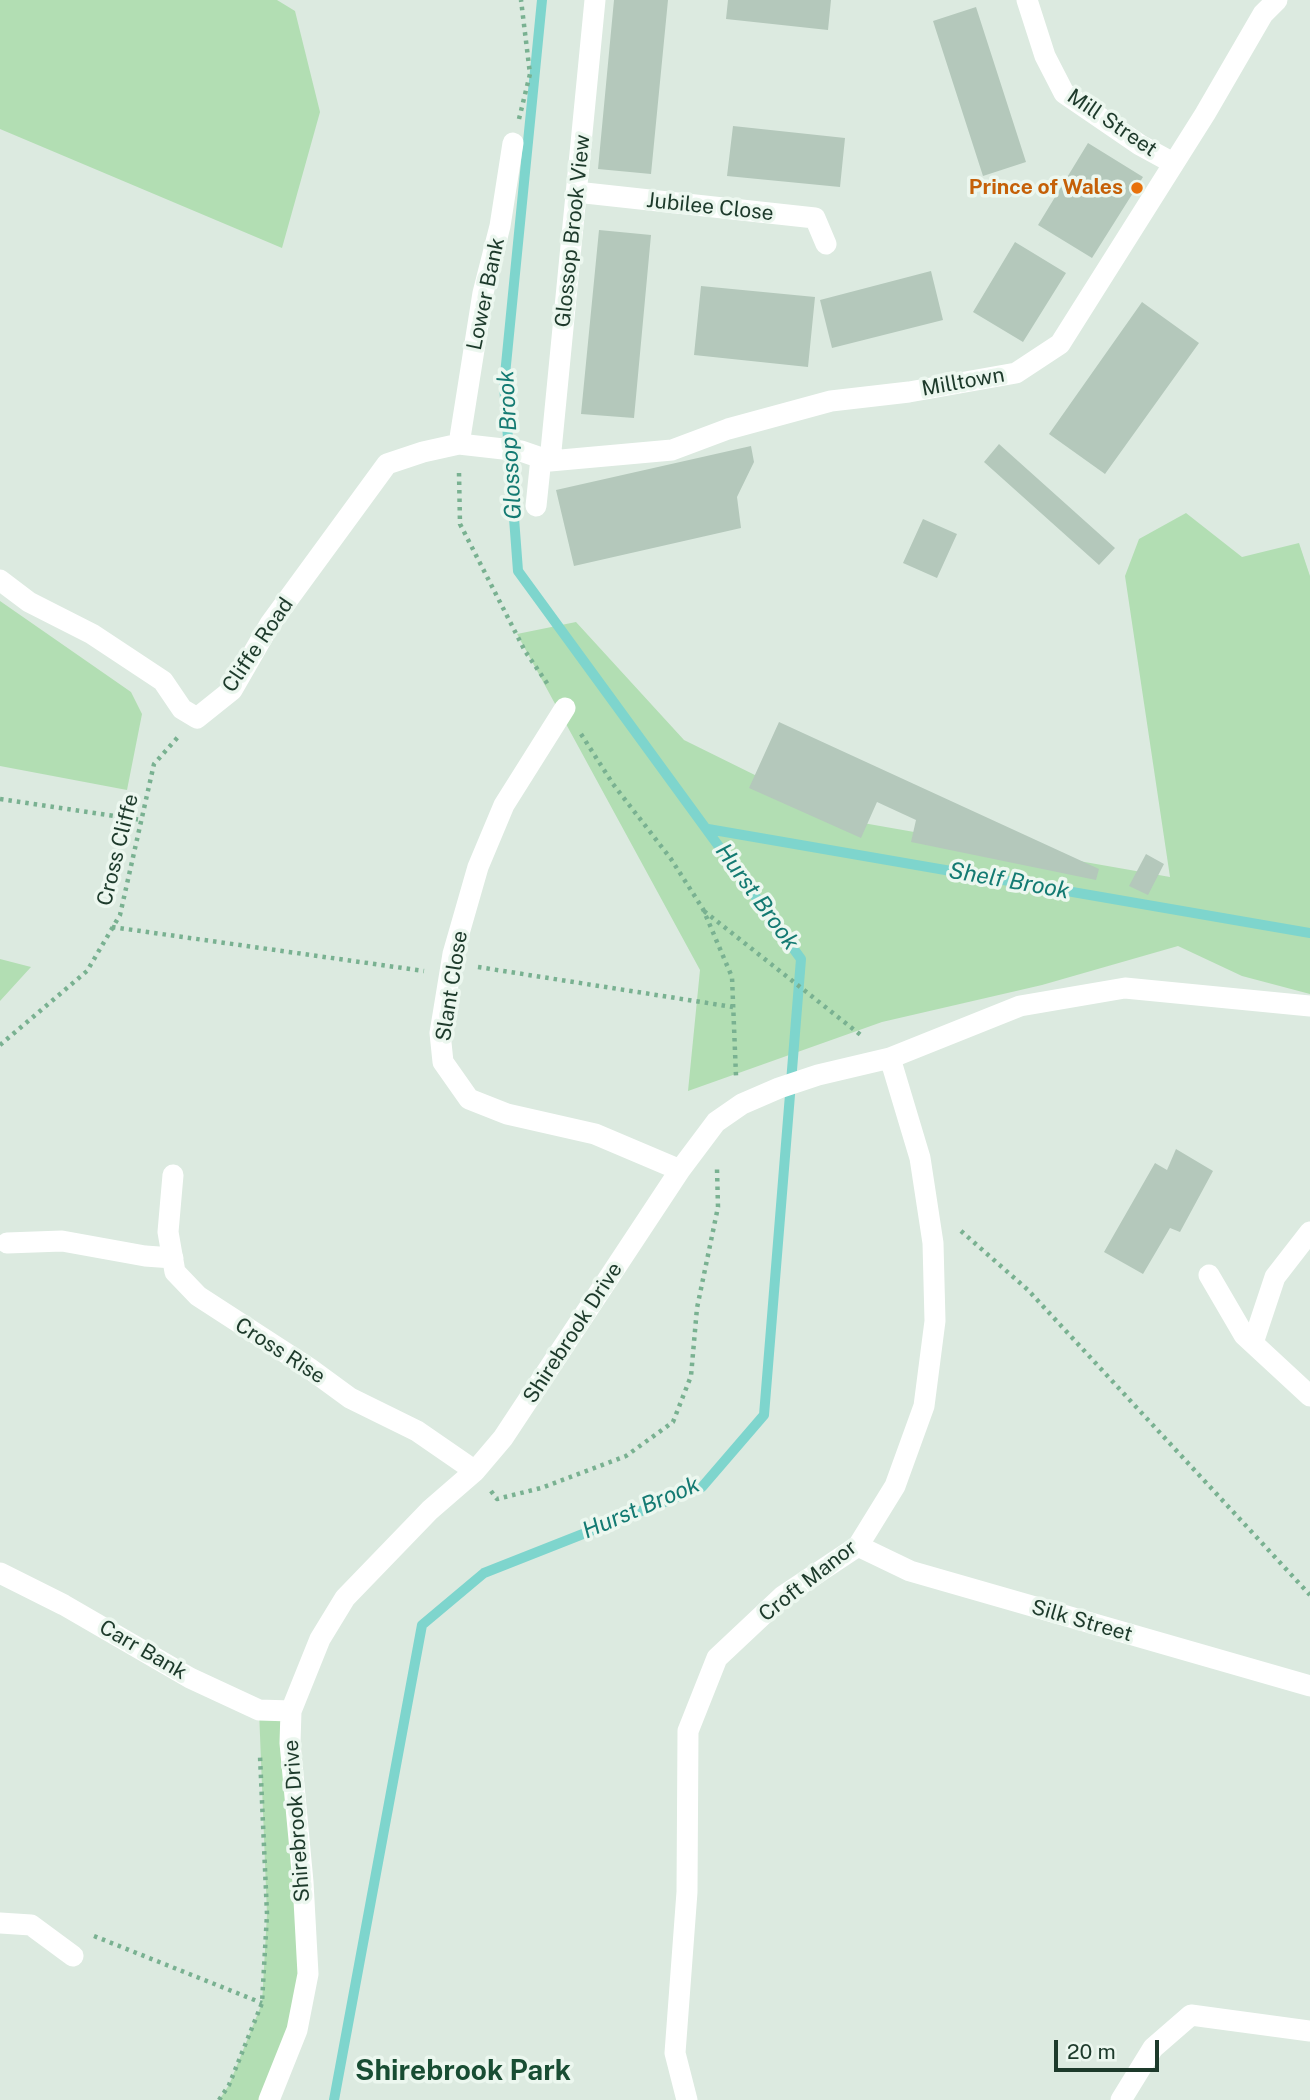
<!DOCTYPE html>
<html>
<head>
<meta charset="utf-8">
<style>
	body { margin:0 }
	#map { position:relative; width:1310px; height:2100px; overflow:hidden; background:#dceae0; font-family:"Public Sans",sans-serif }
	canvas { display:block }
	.scale { position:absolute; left:1054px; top:2040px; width:105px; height:32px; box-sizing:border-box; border:4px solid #1d3a2b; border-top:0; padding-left:9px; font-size:21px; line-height:24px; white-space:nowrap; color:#1d3a2b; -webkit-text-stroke:5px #ecf7ef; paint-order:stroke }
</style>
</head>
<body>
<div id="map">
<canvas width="1310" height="2100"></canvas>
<div class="scale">20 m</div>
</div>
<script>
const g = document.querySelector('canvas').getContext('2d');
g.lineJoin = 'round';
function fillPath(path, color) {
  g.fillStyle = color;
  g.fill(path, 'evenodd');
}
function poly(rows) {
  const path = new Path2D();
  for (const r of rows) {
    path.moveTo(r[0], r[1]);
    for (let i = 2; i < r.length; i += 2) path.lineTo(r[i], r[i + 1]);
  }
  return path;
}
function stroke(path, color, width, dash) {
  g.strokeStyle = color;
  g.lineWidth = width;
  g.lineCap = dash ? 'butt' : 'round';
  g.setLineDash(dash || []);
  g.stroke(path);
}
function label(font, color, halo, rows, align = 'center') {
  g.font = font + ' "Public Sans",sans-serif';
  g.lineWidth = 7;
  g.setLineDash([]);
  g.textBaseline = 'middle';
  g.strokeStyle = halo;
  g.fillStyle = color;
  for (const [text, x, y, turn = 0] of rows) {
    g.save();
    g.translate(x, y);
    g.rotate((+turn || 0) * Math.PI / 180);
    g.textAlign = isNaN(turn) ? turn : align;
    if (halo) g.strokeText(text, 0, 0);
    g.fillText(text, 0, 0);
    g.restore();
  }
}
fillPath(poly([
	[0,0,277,0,295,11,320,112,282,248,0,129],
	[1186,513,1242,557,1299,543,1310,576,1310,994,1242,976,1178,946,1042,985,882,1022,688,1091,700,970,517,634,576,622,684,740,846,820,1170,877,1125,576,1139,539],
	[0,601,131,692,142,714,127,790,0,766],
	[0,959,31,967,0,1001],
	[259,1710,291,1711,308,1974,269,2100,219,2100,229,2085,262,2003,267,1914]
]), '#b2deb3');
stroke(poly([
	[708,829,1310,933],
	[334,2100,422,1625,484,1573,702,1487,764,1415,801,959,518,571,504,385,542,0]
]), '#7ed5cd', 10);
fillPath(poly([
	[614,0,668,0,651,174,598,169],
	[728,0,831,0,828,30,726,19],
	[976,7,1026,162,983,176,933,21],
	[733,126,845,138,840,187,727,176],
	[1088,143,1143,177,1092,258,1038,225],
	[599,230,651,235,634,418,581,414],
	[1015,242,1066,273,1023,342,973,312],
	[931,271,943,320,832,348,820,300],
	[701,286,815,297,808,367,694,355],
	[1142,302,1199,343,1105,474,1049,434],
	[999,444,1115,548,1099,565,984,462],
	[751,446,754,462,737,497,741,528,574,566,556,490],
	[923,519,957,534,937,578,903,563],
	[779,722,1099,869,1096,880,911,842,916,820,877,802,861,838,749,788],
	[1146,854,1164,864,1148,895,1129,886],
	[1176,1149,1213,1171,1180,1232,1170,1228,1143,1274,1104,1252,1155,1163,1167,1170]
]), '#b4c8bb');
stroke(poly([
	[519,119,530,74,521,0],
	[459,473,460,524,525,651,549,686],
	[581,734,613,784,671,859,703,909,732,977,736,1076],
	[0,799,142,820],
	[704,911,862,1036],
	[112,927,424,971],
	[478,967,733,1007],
	[0,1045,87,971,120,915,154,764,178,737],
	[961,1231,1028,1290,1310,1595],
	[491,1491,497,1499,541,1488,626,1456,673,1422,691,1376,697,1308,718,1207,717,1169],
	[94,1936,262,2003],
	[219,2100,229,2085,262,2003,267,1914,260,1756]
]), '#79b191', 4.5, [3.5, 5]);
stroke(poly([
	[1027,0,1045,56,1064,93,1140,145,1173,163],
	[576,192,815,218,826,244],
	[459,444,483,293,500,226,513,143],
	[550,461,595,0],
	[536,506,541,458],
	[0,580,29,602,92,634,163,681,182,709,197,718,232,690,270,624,387,464,423,452,459,444,521,451,550,461,672,450,728,429,831,401,909,392,1016,373,1060,344,1205,114,1263,14,1277,0],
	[565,708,504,805,478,867,453,954,440,1033,443,1062,469,1099,507,1114,595,1134,680,1170],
	[173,1175,168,1232,175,1272,198,1296,309,1368,350,1398,417,1431,475,1471],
	[7,1243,62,1241,145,1256,173,1258],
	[1209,1275,1244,1335,1310,1396],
	[1253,1343,1275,1277,1310,1232],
	[858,1546,910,1571,1310,1686],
	[0,1573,64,1605,190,1678,259,1710,291,1711],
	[0,1923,31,1925,73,1956],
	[269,2100,297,2030,308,1974,303,1882,290,1743,291,1711,320,1639,345,1598,430,1510,475,1471,503,1438,680,1170,716,1122,742,1104,779,1088,818,1075,890,1058,1020,1006,1125,988,1310,1006],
	[687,2100,675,2053,687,1892,688,1731,717,1658,783,1596,858,1546,895,1486,924,1406,935,1321,933,1243,920,1158,890,1058],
	[1121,2100,1153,2048,1191,2015,1310,2031]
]), '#fff', 21);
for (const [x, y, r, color] of [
	[1137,188,7,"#e8710a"]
]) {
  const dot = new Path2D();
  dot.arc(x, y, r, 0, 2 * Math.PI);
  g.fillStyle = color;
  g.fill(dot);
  stroke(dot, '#ecf7ef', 2.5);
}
label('21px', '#1d3a2b', '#ecf7ef', [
	["Mill Street",1112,123,34],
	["Jubilee Close",710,207,6],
	["Glossop Brook View",573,231,-84],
	["Lower Bank",486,294,-78],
	["Milltown",963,382,-10],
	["Cliffe Road",258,645,-56],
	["Cross Cliffe",118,850,-76],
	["Slant Close",452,986,-81],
	["Shirebrook Drive",573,1333,-57],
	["Cross Rise",280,1351,33],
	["Croft Manor",808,1581,-38],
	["Silk Street",1082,1621,16],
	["Carr Bank",143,1650,30],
	["Shirebrook Drive",297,1821,-94]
]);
label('bold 21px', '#c56008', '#ecf7ef', [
	["Prince of Wales",1123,188]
], 'right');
label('italic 23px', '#137a72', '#ecf7ef', [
	["Glossop Brook",510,445,-93],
	["Shelf Brook",1009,881,10],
	["Hurst Brook",757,897,54],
	["Hurst Brook",641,1508,-23]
]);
label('bold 28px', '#184d33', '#ecf7ef', [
	["Shirebrook Park",463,2071]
]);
</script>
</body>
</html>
